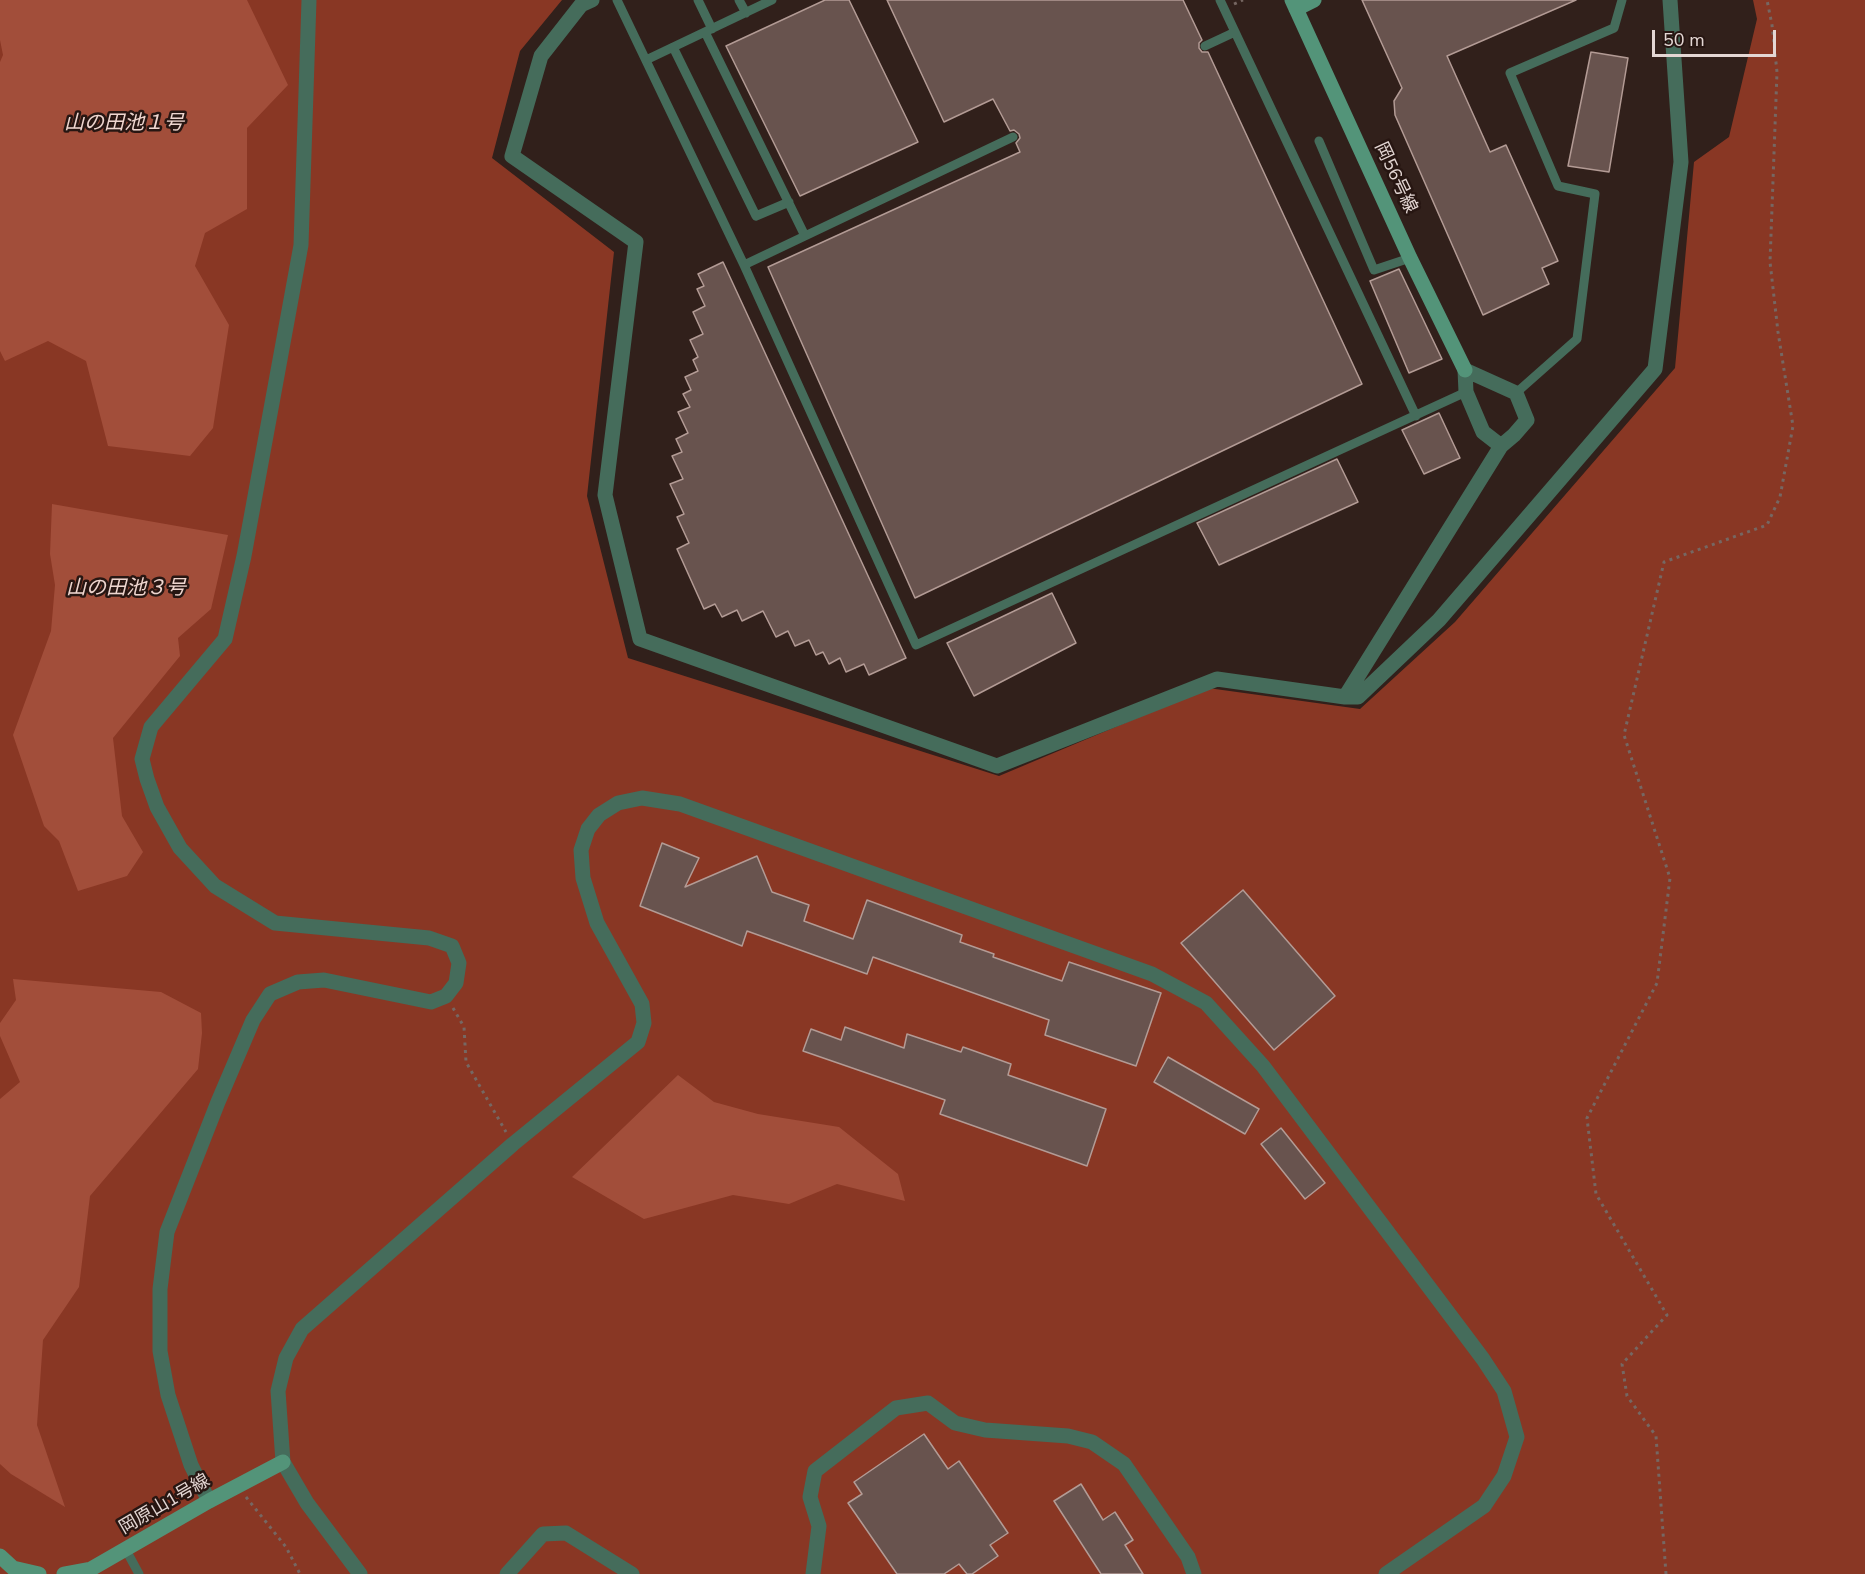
<!DOCTYPE html>
<html>
<head>
<meta charset="utf-8">
<style>
	body { margin:0 }
	#map { position:relative; width:1865px; height:1574px; overflow:hidden; background:#31201b; font-family:"Nunito Sans",sans-serif }
	canvas { display:block }
	.scale { position:absolute; left:1652px; top:30px; width:124px; height:27px; box-sizing:border-box; border:3px solid #e4d7d4; border-top:0; padding-left:8px; font-size:18px; line-height:21px; white-space:nowrap; color:#e4d7d4; -webkit-text-stroke:4px #271612; paint-order:stroke }
</style>
</head>
<body>
<div id="map">
<canvas width="1865" height="1574"></canvas>
<div class="scale">50 m</div>
</div>
<script>
const g = document.querySelector('canvas').getContext('2d');
g.lineJoin = 'round';
function fillPath(path, color) {
  g.fillStyle = color;
  g.fill(path, 'evenodd');
}
function poly(rows) {
  const path = new Path2D();
  for (const r of rows) {
    path.moveTo(r[0], r[1]);
    for (let i = 2; i < r.length; i += 2) path.lineTo(r[i], r[i + 1]);
  }
  return path;
}
function stroke(path, color, width, dash) {
  g.strokeStyle = color;
  g.lineWidth = width;
  g.lineCap = dash ? 'butt' : 'round';
  g.setLineDash(dash || []);
  g.stroke(path);
}
function label(font, color, halo, rows, align = 'center') {
  g.font = font + ' "Nunito Sans","Noto Sans JP",sans-serif';
  g.lineWidth = 5;
  g.setLineDash([]);
  g.textBaseline = 'middle';
  g.strokeStyle = halo;
  g.fillStyle = color;
  for (const [text, x, y, turn = 0] of rows) {
    g.save();
    g.translate(x, y);
    g.rotate((+turn || 0) * Math.PI / 180);
    g.textAlign = isNaN(turn) ? turn : align;
    if (halo) g.strokeText(text, 0, 0);
    g.fillText(text, 0, 0);
    g.restore();
  }
}
fillPath(poly([
	[0,0,562,0,520,51,492,158,614,252,587,496,628,658,999,776,1208,688,1360,709,1455,622,1675,368,1694,162,1729,137,1757,19,1753,0,1865,0,1865,1574,0,1574]
]), '#893724');
fillPath(poly([
	[0,0,247,0,288,85,247,128,247,209,205,233,195,266,229,325,213,428,190,456,108,446,86,361,48,341,5,361,0,351,0,62,3,55,0,40],
	[52,504,228,535,211,609,178,638,180,656,113,738,122,816,143,852,127,876,78,891,59,841,44,826,13,735,51,631,55,585,50,554],
	[13,979,161,992,201,1013,202,1033,198,1069,90,1196,79,1287,43,1340,37,1425,65,1507,11,1474,0,1464,0,1099,20,1082,0,1036,0,1023,16,1000],
	[678,1075,714,1102,758,1114,839,1127,898,1174,905,1201,837,1184,789,1204,733,1195,644,1219,572,1177]
]), '#a24e3a');
const building = poly([
	[825,0,849,0,918,142,800,196,726,46,825,0],
	[887,0,1183,0,1202,40,1199,43,1199,48,1202,52,1208,52,1362,384,915,598,768,267,1020,152,1016,143,1020,138,1019,134,1014,130,1010,131,993,99,944,122,887,0],
	[1362,0,1576,0,1447,56,1490,152,1506,145,1558,261,1542,268,1549,284,1483,315,1395,115,1394,101,1402,88,1362,0],
	[1591,52,1628,58,1609,172,1568,166,1591,52],
	[723,262,906,658,869,675,864,664,846,672,840,658,829,664,823,652,816,655,809,640,795,646,788,631,776,637,763,611,742,621,737,610,722,617,715,604,704,609,677,549,689,543,677,517,684,514,670,484,683,479,672,456,682,452,676,439,688,433,678,412,690,407,683,394,691,390,685,377,698,371,693,360,698,357,690,340,703,334,693,312,705,306,697,289,704,286,698,274,723,262],
	[1399,269,1442,359,1409,373,1370,281,1399,269],
	[1439,413,1460,458,1424,474,1402,430,1439,413],
	[1337,459,1358,502,1219,565,1197,523,1337,459],
	[1052,593,1076,643,974,696,947,643,1052,593],
	[662,843,699,858,685,887,757,856,772,892,809,905,804,921,853,939,867,900,962,935,960,942,994,954,993,957,1062,981,1069,962,1161,993,1136,1066,1045,1035,1049,1020,873,957,867,974,747,931,742,946,640,906,662,843],
	[1243,890,1335,996,1274,1050,1181,943,1243,890],
	[845,1027,904,1048,907,1034,961,1052,963,1047,1011,1064,1008,1075,1106,1109,1087,1166,940,1114,945,1100,803,1051,811,1029,841,1040,845,1027],
	[1168,1057,1259,1109,1245,1134,1154,1082,1168,1057],
	[1281,1128,1325,1183,1305,1199,1261,1144,1281,1128],
	[924,1434,948,1469,959,1461,1008,1533,990,1545,998,1556,972,1574,967,1574,959,1564,944,1574,897,1574,848,1503,862,1494,854,1482,924,1434],
	[1081,1484,1103,1520,1115,1512,1133,1540,1125,1545,1143,1574,1101,1574,1054,1501,1081,1484]
]);
fillPath(building, '#68534e');
stroke(building, '#b39b95', 1.5);
stroke(poly([
	[1234,4,1243,0],
	[453,1008,464,1027,466,1062,506,1132],
	[246,1497,286,1547,300,1574],
	[1666,1574,1656,1436,1627,1396,1622,1364,1667,1315,1596,1194,1587,1118,1657,983,1670,878,1624,735,1664,562,1767,525,1780,497,1793,426,1778,332,1770,262,1777,72,1772,25,1767,0]
]), '#766762', 3, [3, 4.5]);
stroke(poly([
	[617,0,744,265,916,645,1466,392],
	[698,0,712,29],
	[739,0,746,13],
	[1220,0,1416,416],
	[705,32,805,236],
	[1205,46,1235,32],
	[673,47,756,216,789,202],
	[646,60,772,0],
	[1319,141,1374,270,1410,258],
	[744,265,1013,137],
	[1516,393,1577,339,1595,194,1558,186,1510,73,1614,28,1622,0],
	[126,1550,139,1574]
]), '#456c5b', 9);
stroke(poly([
	[592,0,581,5,541,56,512,156,636,242,605,495,640,639,997,766,1217,679,1345,697,1501,446,1514,435,1527,420,1516,393,1465,370,1466,392,1483,432,1501,446],
	[1345,697,1358,697,1439,620,1655,369,1681,162,1670,0],
	[209,1501,191,1465,168,1395,160,1351,160,1289,167,1232,218,1102,253,1020,270,994,298,982,324,980,431,1002,446,996,456,983,459,963,452,946,429,938,275,923,215,886,180,848,157,807,147,779,142,759,151,727,225,639,244,556,301,245,309,0],
	[360,1574,307,1503,283,1462,278,1391,286,1358,302,1329,513,1144,638,1042,644,1023,642,1004,597,923,583,878,581,850,588,829,599,815,618,803,642,798,680,804,1152,974,1206,1003,1263,1066,1483,1359,1504,1391,1517,1437,1504,1476,1484,1506,1386,1574],
	[507,1574,543,1534,566,1533,632,1574],
	[813,1574,819,1526,810,1497,815,1471,896,1408,928,1403,955,1423,985,1430,1068,1436,1092,1442,1124,1464,1188,1557,1194,1574]
]), '#456c5b', 15);
stroke(poly([
	[1292,0,1410,258,1465,370],
	[1296,9,1314,0],
	[0,1556,13,1568,39,1574],
	[64,1574,91,1569,209,1501,283,1462]
]), '#539479', 15);
label('18px', '#e4d7d4', '#271612', [
	["岡56号線",1395,178,65],
	["岡原山1号線",165,1505,-30]
]);
label('italic 20px', '#efd6cf', '#271612', [
	["山の田池１号",124,124],
	["山の田池３号",126,589]
]);
</script>
</body>
</html>
